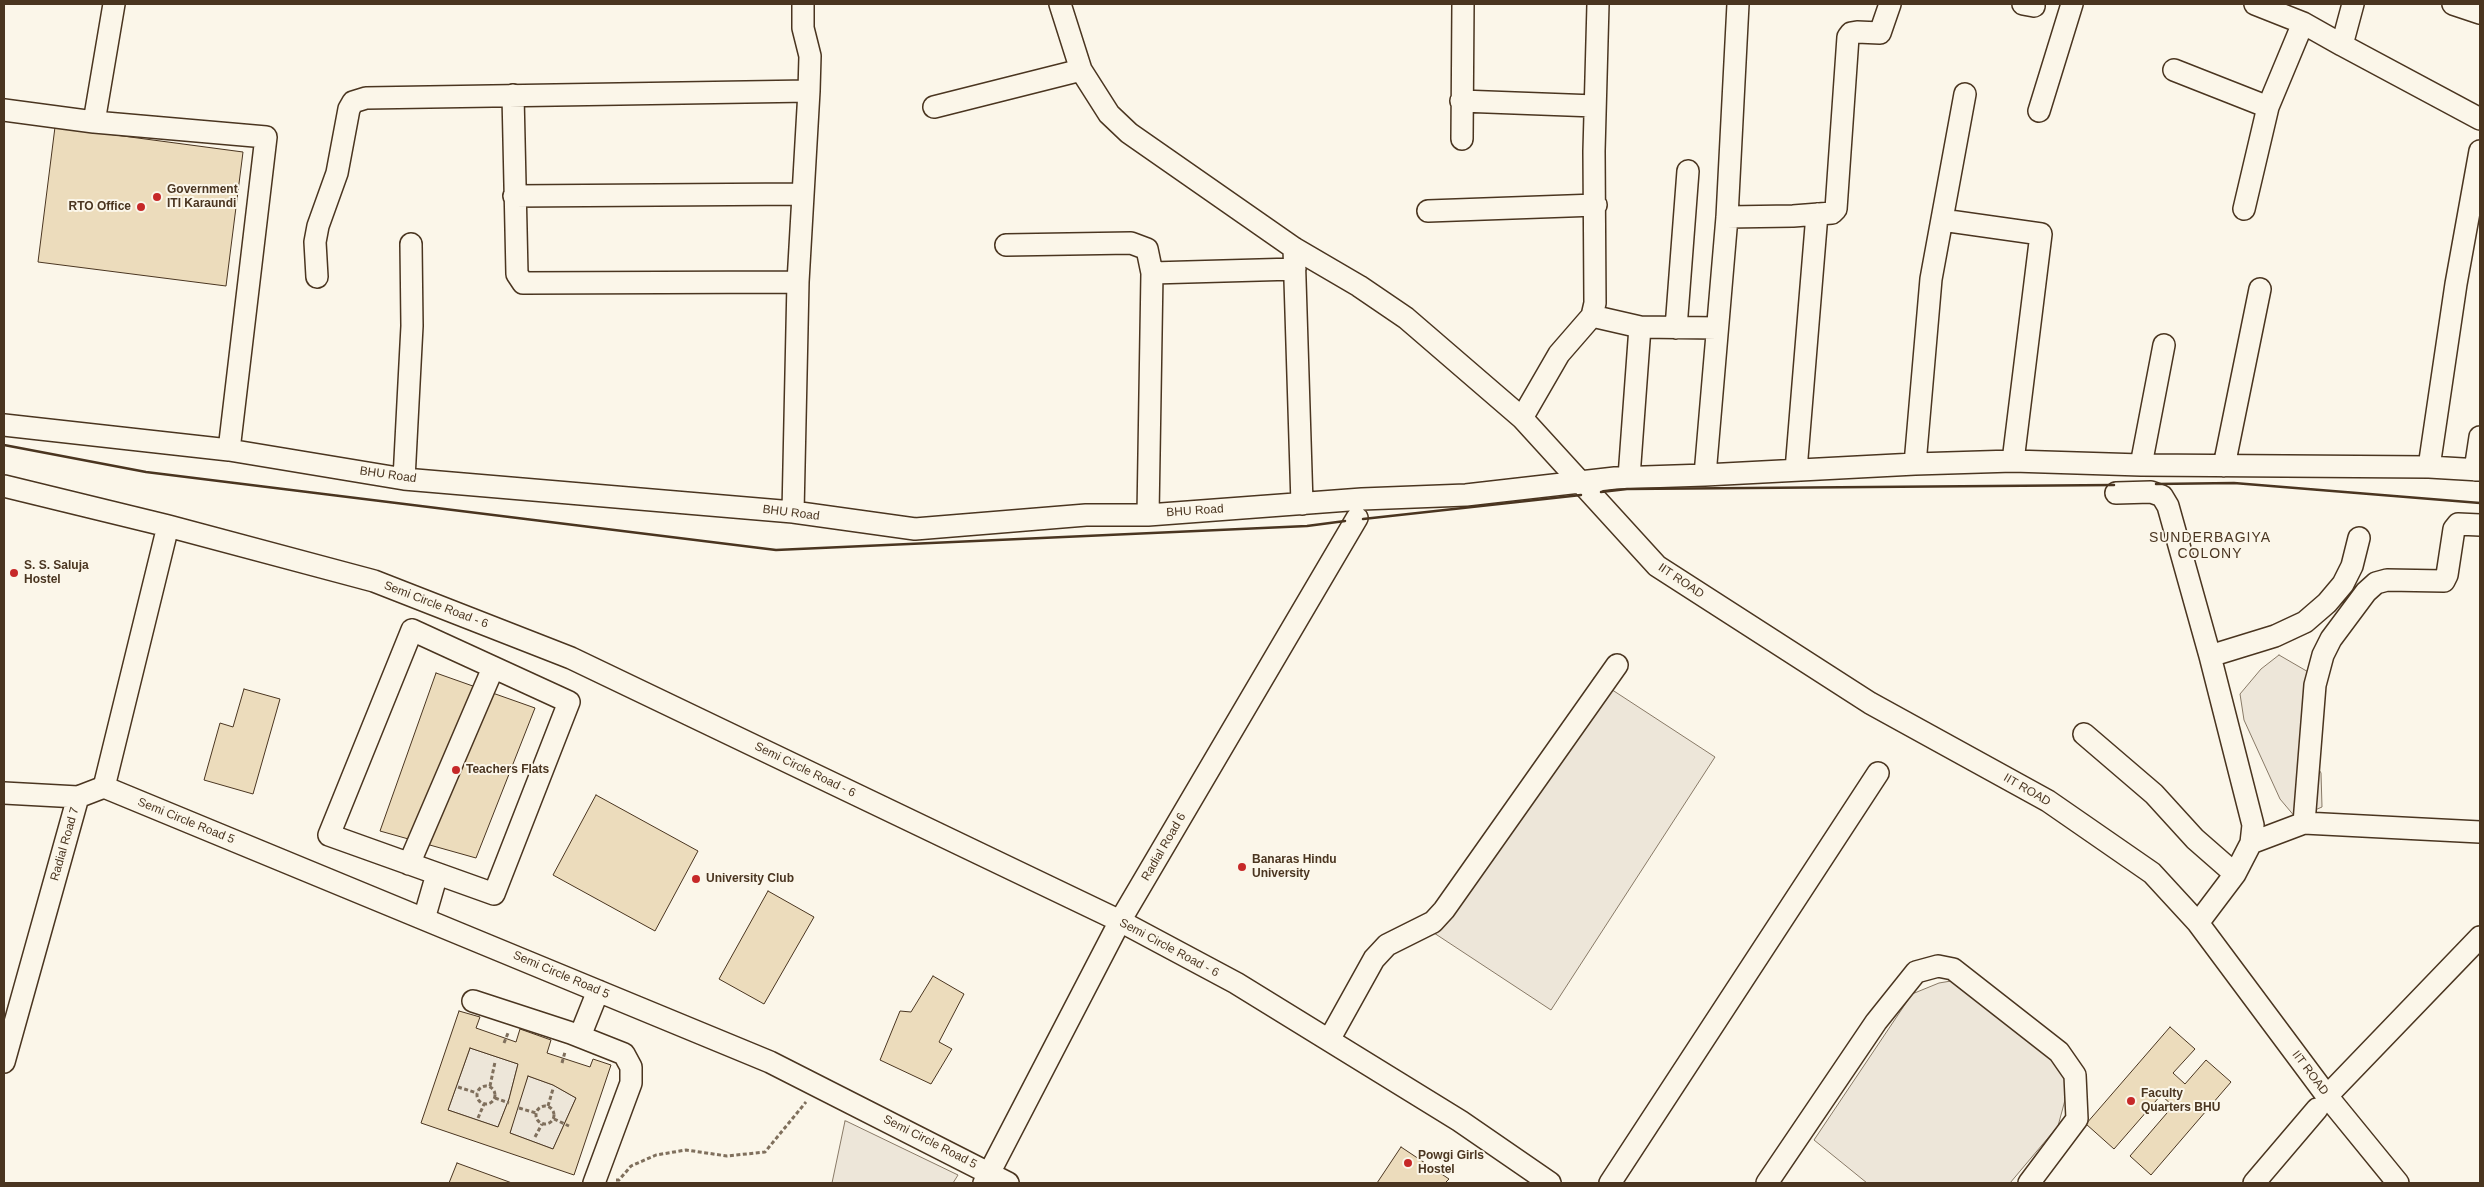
<!DOCTYPE html>
<html>
<head>
<meta charset="utf-8">
<style>
	body { margin:0 }
	#map { position:relative; width:2484px; height:1187px; overflow:hidden; background:#fbf6e9; font-family:Arial,sans-serif }
	canvas { display:block }
	.frame { position:absolute; inset:0; border:5px solid #4a3520; pointer-events:none }
</style>
</head>
<body>
<div id="map">
<canvas width="2484" height="1187"></canvas>
<div class="frame"></div>
</div>
<script>
const g = document.querySelector('canvas').getContext('2d');
g.lineJoin = 'round';
function fillPath(path, color) {
  g.fillStyle = color;
  g.fill(path, 'evenodd');
}
function poly(rows) {
  const path = new Path2D();
  for (const r of rows) {
    if (r.length === 3) {
      path.moveTo(r[0] + r[2], r[1]);
      path.arc(r[0], r[1], r[2], 0, 2 * Math.PI);
      continue;
    }
    path.moveTo(r[0], r[1]);
    for (let i = 2; i < r.length; i += 2) path.lineTo(r[i], r[i + 1]);
  }
  return path;
}
function stroke(path, color, width, dash) {
  g.strokeStyle = color;
  g.lineWidth = width;
  g.lineCap = dash ? 'butt' : 'round';
  g.setLineDash(dash || []);
  g.stroke(path);
}
function label(font, color, halo, rows, align = 'center') {
  g.font = font + ' Arial,sans-serif';
  g.lineWidth = 4;
  g.setLineDash([]);
  g.textBaseline = 'middle';
  g.strokeStyle = halo;
  g.fillStyle = color;
  for (const [text, x, y, turn = 0] of rows) {
    g.save();
    g.translate(x, y);
    g.rotate((+turn || 0) * Math.PI / 180);
    g.textAlign = isNaN(turn) ? turn : align;
    if (halo) g.strokeText(text, 0, 0);
    g.fillText(text, 0, 0);
    g.restore();
  }
}
const green = poly([
	[2279,655,2310,673,2306,747,2321,773,2322,807,2296,818,2280,799,2244,720,2240,694,2261,669,2279,655],
	[1594,678,1715,757,1551,1010,1431,931,1594,678],
	[1951,981,1961,986,2066,1068,2068,1089,2058,1126,2010,1183,1867,1183,1814,1140,1912,994,1939,983,1951,981],
	[470,1048,518,1064,509,1099,498,1127,448,1110,470,1048],
	[528,1076,553,1085,576,1098,553,1149,510,1133,517,1106,528,1076],
	[845,1121,846,1121,958,1175,953,1183,832,1183,845,1121]
]);
fillPath(green, '#ede6d9');
stroke(green, '#887966', 1);
const building = poly([
	[55,127,243,152,226,286,38,262,55,127],
	[436,673,535,708,476,858,380,831,436,673],
	[244,689,280,699,253,794,204,780,220,723,233,727,244,689],
	[596,795,698,851,655,931,553,875,596,795],
	[768,891,814,917,764,1004,719,979,768,891],
	[933,976,964,994,939,1042,952,1049,931,1084,880,1060,900,1011,911,1012,933,976],
	[459,1011,480,1017,476,1028,516,1042,520,1029,551,1040,547,1053,590,1067,593,1059,611,1065,574,1175,421,1123,459,1011],
	[470,1048,518,1064,509,1099,498,1127,448,1110,470,1048],
	[528,1076,553,1085,576,1098,553,1149,510,1133,528,1076],
	[2170,1027,2195,1049,2173,1073,2185,1084,2206,1060,2231,1082,2151,1175,2130,1156,2173,1106,2161,1095,2114,1149,2086,1124,2170,1027],
	[1401,1147,1449,1179,1445,1183,1377,1183,1401,1147],
	[457,1163,512,1183,449,1183,457,1163]
]);
fillPath(building, '#ecdcbc');
stroke(building, '#4a3520', 1);
const minor = poly([
	[803,4,803,28,810,56,809,91],
	[1060,4,1081,70,1109,114,1129,133,1294,248,1359,286,1406,318,1522,418,1657,566,1870,703,2048,801,2152,873,2198,923,2327,1096,2398,1183],
	[2023,4,2034,6],
	[2255,4,2303,23,2342,45],
	[2353,4,2342,45,2480,119],
	[2453,4,2480,13],
	[2174,70,2268,107],
	[513,95,517,274,523,283,798,282],
	[1461,101,1595,106],
	[934,107,1081,70],
	[4,110,94,122,266,137,229,450],
	[2039,111,2072,4],
	[94,122,114,4],
	[1462,139,1463,4],
	[514,196,802,194],
	[2244,209,2268,107,2303,23],
	[1428,211,1596,205],
	[1727,217,1793,216,1832,213,1836,209,1848,37,1851,33,1857,32,1880,33,1890,4],
	[1942,220,2041,234,2013,461],
	[1006,245,1131,243,1147,249,1152,273,1148,515],
	[1294,248,1302,504],
	[1152,273,1295,269],
	[317,277,315,242,318,226,337,173,349,109,353,102,366,98,809,91,798,282,793,512],
	[1592,316,1640,327,1717,328],
	[1676,328,1688,171],
	[1522,418,1559,354,1592,316,1595,303,1594,151,1598,4],
	[4,425,229,450,404,479,793,512,915,529,1086,515,1148,515,1362,499,1466,495,1615,478,1705,475,1915,464,2013,461,2141,465,2429,467,2480,470],
	[1915,464,1931,279,1965,94],
	[2141,465,2164,345],
	[2224,466,2260,289],
	[2429,467,2456,284,2480,151],
	[1796,470,1817,214],
	[2475,470,2480,437],
	[1705,475,1727,217,1738,4],
	[1629,477,1640,327],
	[404,479,412,326,411,244],
	[4,486,168,526,374,581,571,658,1120,921,1236,983,1460,1121,1550,1183],
	[2116,493,2151,492,2162,496,2168,506,2210,656,2253,825,2251,843,2235,874,2198,923],
	[412,630,569,702,494,894,329,835,412,630],
	[2210,656,2275,636,2305,622,2327,603,2343,584,2352,566,2359,538],
	[2084,734,2154,794,2195,839,2235,874],
	[104,787,770,1062,1008,1183],
	[4,793,78,797],
	[2304,823,2315,685,2323,655,2331,639,2366,592,2376,583,2387,580,2444,581,2447,575,2454,529,2458,524,2480,525],
	[2251,843,2304,823,2480,832],
	[409,864,493,668],
	[424,919,437,874],
	[473,1001,571,1033,624,1054,631,1067,631,1083,594,1183],
	[580,1036,598,991],
	[1329,1040,1374,959,1387,945,1433,922,1444,910,1617,665],
	[4,1062,78,797,104,787,168,526],
	[2327,1096,2480,937],
	[984,1183,1120,921,1357,518],
	[1610,1183,1878,773],
	[1767,1183,1876,1022,1916,972,1938,966,1953,969,2059,1052,2075,1075,2077,1119,2029,1183],
	[2254,1183,2317,1109]
]);
stroke(minor, '#4a3520', 24);
stroke(poly([
	[504,1043,508,1033],
	[562,1063,565,1052],
	[486,1095,9],
	[490,1086,495,1062],
	[458,1087,477,1093],
	[495,1098,509,1103],
	[545,1115,9],
	[548,1106,553,1089],
	[519,1108,536,1113],
	[478,1118,484,1104],
	[554,1119,569,1126],
	[535,1137,542,1124],
	[616,1180,619,1180,631,1166,656,1155,686,1150,727,1156,765,1152,806,1102]
]), '#7f6f5c', 3, [4, 2.5]);
stroke(minor, '#fbf6e9', 21);
stroke(poly([
	[4,445,146,472,776,550,1307,526,1345,521],
	[2156,484,2234,483,2480,503],
	[1601,492,1627,489,2114,485],
	[1363,519,1581,495]
]), '#4a3520', 2.5);
for (const [x, y, r, color] of [
	[157,197,5,"#c62828"],
	[141,207,5,"#c62828"],
	[14,573,5,"#c62828"],
	[456,770,5,"#c62828"],
	[1242,867,5,"#c62828"],
	[696,879,5,"#c62828"],
	[2131,1101,5,"#c62828"],
	[1408,1163,5,"#c62828"]
]) {
  const dot = new Path2D();
  dot.arc(x, y, r, 0, 2 * Math.PI);
  g.fillStyle = color;
  g.fill(dot);
  stroke(dot, '#fbf6e9', 2);
}
label('bold 12px', '#4a3520', '#fbf6e9', [
	["Government",167,190],
	["ITI Karaundi",167,204],
	["RTO Office",131,207,"right"],
	["S. S. Saluja",24,566],
	["Hostel",24,580],
	["Teachers Flats",466,770],
	["Banaras Hindu",1252,860],
	["University",1252,874],
	["University Club",706,879],
	["Faculty",2141,1094],
	["Quarters BHU",2141,1108],
	["Powgi Girls",1418,1156],
	["Hostel",1418,1170]
], 'left');
label('12px', '#4a3520', '#fbf6e9', [
	["BHU Road",388,475,8],
	["BHU Road",1195,511,-4],
	["BHU Road",791,513,7],
	["IIT ROAD",1681,581,34],
	["Semi Circle Road - 6",436,605,21],
	["Semi Circle Road - 6",805,770,26],
	["IIT ROAD",2027,790,30],
	["Semi Circle Road 5",186,821,22],
	["Radial Road 7",65,844,-74],
	["Radial Road 6",1164,847,-60],
	["Semi Circle Road - 6",1169,948,28],
	["Semi Circle Road 5",561,975,23],
	["IIT ROAD",2310,1073,53],
	["Semi Circle Road 5",930,1142,27]
]);
g.letterSpacing = '1px';
label('14px', '#4a3520', '#fbf6e9', [
	["SUNDERBAGIYA",2210,538],
	["COLONY",2210,554]
]);
g.letterSpacing = '0px';
</script>
</body>
</html>
